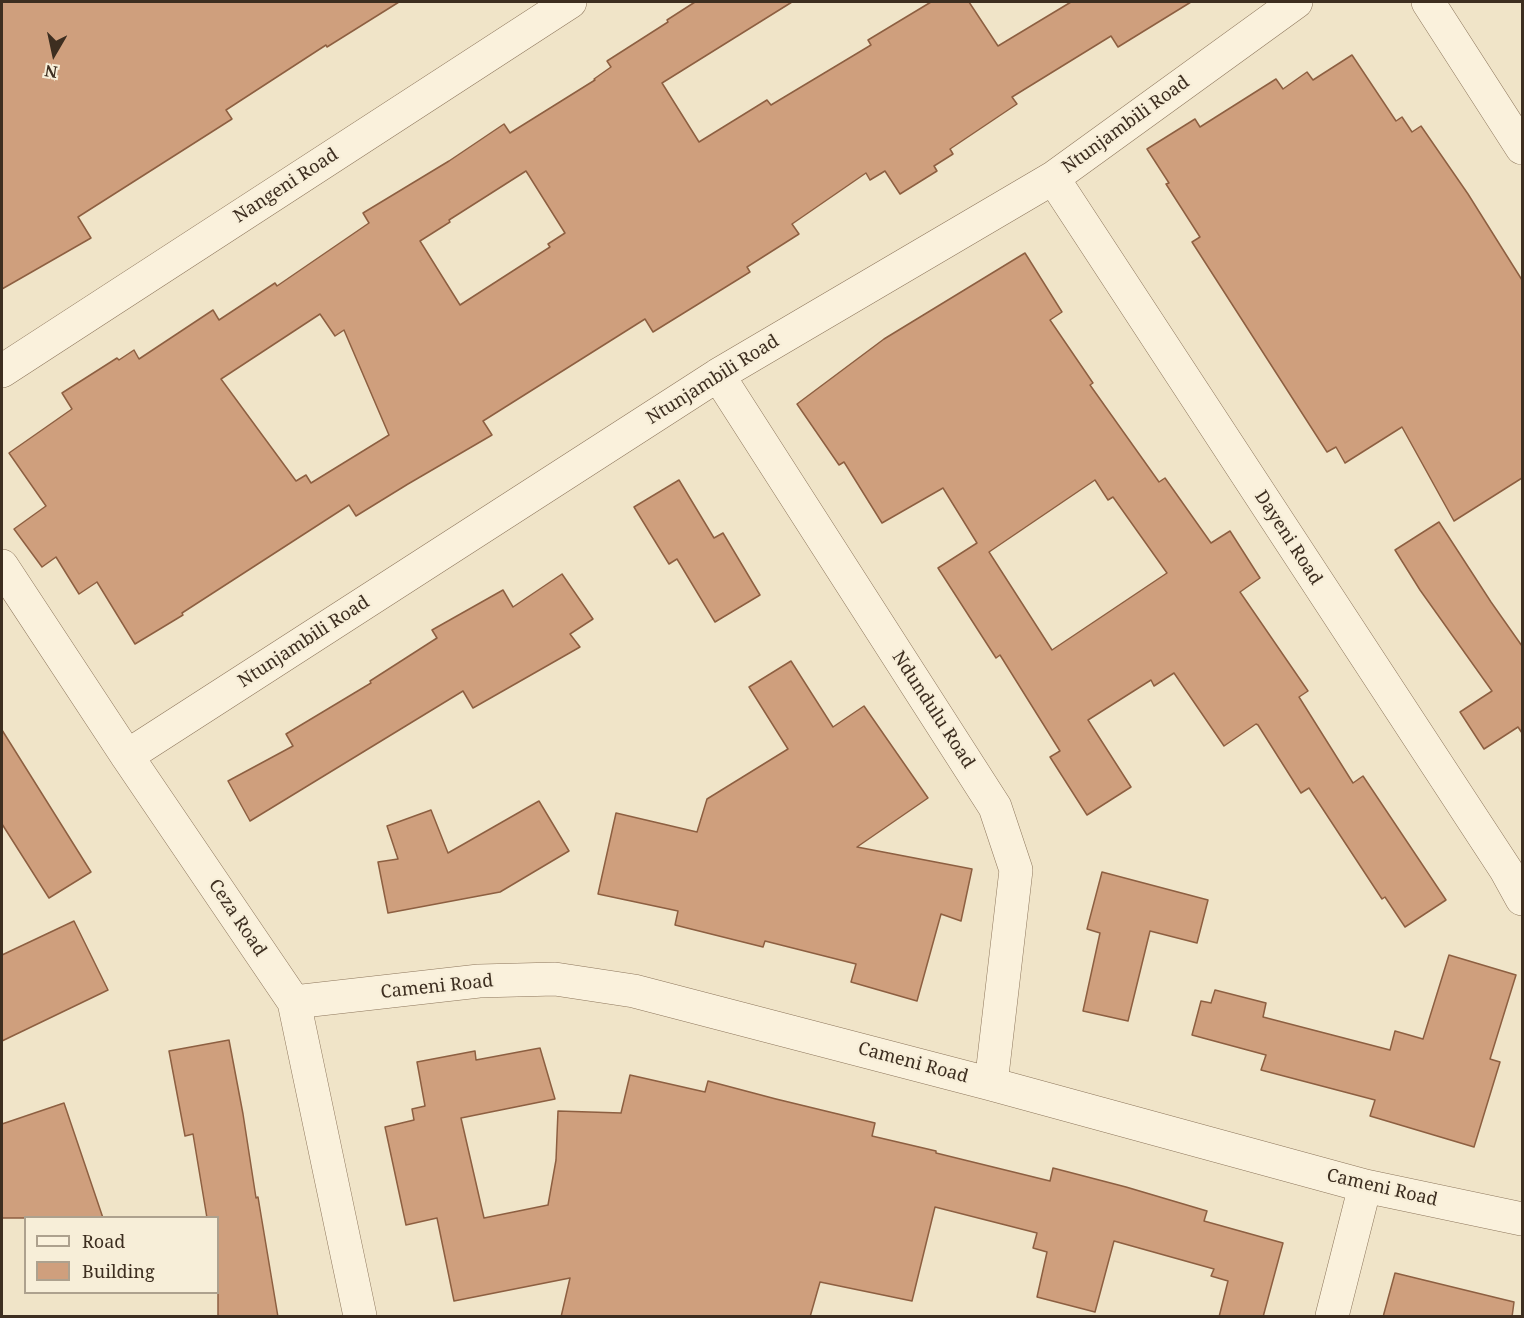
<!DOCTYPE html>
<html>
<head>
<meta charset="utf-8">
<style>
	body { margin:0 }
	#map { position:relative; width:1524px; height:1318px; overflow:hidden; background:#f0e4c8; font-family:"Noto Serif",serif }
	canvas { display:block }
	.frame { position:absolute; inset:0; border:3px solid #3d2e20; pointer-events:none }
	.legend { position:absolute; left:24px; top:1216px; width:195px; height:78px; box-sizing:border-box; background:#f7eed8; border:2px solid #ada18e; margin:0; padding:8px 10px; list-style:none; font-size:18px; color:#3d2e20 }
	.legend li { display:flex; align-items:center; gap:12px; height:30px }
	.legend b { width:30px; border:2px solid #ada18e }
	.north { position:absolute; left:24px; top:24px; width:60px; height:60px; -webkit-text-stroke:4px #f7eed8; paint-order:stroke; rotate:189deg; font-size:16px; font-weight:700; line-height:24px; text-align:center; color:#3d2e20 }
	.north::after { content:''; display:block; margin:auto; width:21px; height:27px; background:#3d2e20; clip-path:polygon(50% 0,100% 100%,50% 72%,0 100%) }
</style>
</head>
<body>
<div id="map">
<canvas width="1524" height="1318"></canvas>
<div class="frame"></div>
<ul class="legend">
<li><b style="height:8px;background:#faf1dc"></b>Road</li>
<li><b style="height:16px;background:#cf9f7d"></b>Building</li>
</ul>
<div class="north">N</div>
</div>
<script>
const g = document.querySelector('canvas').getContext('2d');
g.lineJoin = 'round';
function fillPath(path, color) {
  g.fillStyle = color;
  g.fill(path, 'evenodd');
}
function poly(rows) {
  const path = new Path2D();
  for (const r of rows) {
    path.moveTo(r[0], r[1]);
    for (let i = 2; i < r.length; i += 2) path.lineTo(r[i], r[i + 1]);
  }
  return path;
}
function stroke(path, color, width, dash) {
  g.strokeStyle = color;
  g.lineWidth = width;
  g.lineCap = dash ? 'butt' : 'round';
  g.setLineDash(dash || []);
  g.stroke(path);
}
function label(font, color, halo, rows, align = 'center') {
  g.font = font + ' "Noto Serif",serif';
  g.lineWidth = 4.5;
  g.setLineDash([]);
  g.textBaseline = 'middle';
  g.strokeStyle = halo;
  g.fillStyle = color;
  for (const [text, x, y, turn = 0] of rows) {
    g.save();
    g.translate(x, y);
    g.rotate((+turn || 0) * Math.PI / 180);
    g.textAlign = isNaN(turn) ? turn : align;
    if (halo) g.strokeText(text, 0, 0);
    g.fillText(text, 0, 0);
    g.restore();
  }
}
const building = poly([
	[2,2,399,2,327,47,326,45,226,110,232,119,78,217,91,238,2,289,2,2],
	[695,2,792,2,662,83,699,142,767,100,771,105,871,45,868,40,931,2,969,2,998,46,1071,2,1191,2,1118,47,1111,36,1012,97,1017,104,950,149,953,154,934,166,937,171,900,194,885,171,870,180,866,173,792,224,799,234,747,267,750,272,653,332,645,319,483,421,492,435,408,484,356,516,349,505,182,613,183,615,135,644,97,582,79,594,56,557,42,567,14,529,46,506,9,453,72,409,62,393,117,358,119,360,134,350,139,359,213,310,219,320,275,283,277,286,369,223,363,213,449,161,504,124,510,133,595,80,594,79,611,67,607,61,668,22,667,20,695,2],
	[526,171,565,233,548,244,550,247,460,305,420,241,450,222,449,220,526,171],
	[320,314,335,336,344,330,389,435,311,483,306,475,296,481,221,379,320,314],
	[1352,55,1396,121,1402,117,1412,132,1421,126,1468,194,1522,280,1522,478,1454,521,1402,427,1345,463,1336,447,1327,452,1192,242,1200,237,1166,184,1169,183,1147,149,1195,119,1200,127,1276,79,1283,89,1307,72,1313,80,1352,55],
	[1025,253,1062,312,1050,320,1093,383,1090,385,1159,482,1165,478,1211,543,1230,531,1260,578,1240,592,1308,691,1299,697,1353,783,1363,776,1446,900,1405,927,1385,897,1382,899,1309,788,1301,793,1258,725,1256,724,1224,746,1174,673,1154,686,1151,680,1088,720,1131,787,1087,815,1050,757,1060,751,1000,655,996,658,938,568,977,543,943,488,882,523,844,462,839,465,797,404,884,339,1025,253],
	[1095,480,1108,500,1113,497,1167,573,1052,650,989,552,1095,480],
	[679,480,714,538,723,533,760,595,715,622,677,559,669,564,634,507,679,480],
	[1439,522,1491,602,1522,646,1522,733,1518,727,1484,749,1460,712,1492,691,1420,590,1395,550,1439,522],
	[562,574,593,619,570,634,580,647,473,708,463,691,250,821,228,781,293,746,286,734,371,683,370,681,437,638,432,630,503,590,513,607,562,574],
	[791,661,833,727,864,706,928,798,857,847,972,869,961,921,941,914,917,1001,851,982,856,964,765,941,763,947,675,925,678,911,598,894,616,813,697,832,707,799,788,749,749,687,791,661],
	[2,730,91,872,49,898,2,824,2,730],
	[539,801,569,851,500,892,388,913,378,862,398,859,387,826,431,810,448,853,539,801],
	[1102,872,1208,900,1197,943,1150,931,1128,1021,1083,1011,1100,933,1087,929,1102,872],
	[74,921,108,990,2,1041,2,955,74,921],
	[1449,955,1516,975,1490,1059,1500,1062,1474,1147,1370,1116,1375,1100,1261,1070,1266,1055,1192,1035,1201,1001,1211,1003,1215,990,1266,1003,1263,1017,1390,1050,1395,1031,1423,1039,1449,955],
	[229,1040,243,1114,256,1198,258,1197,278,1317,218,1317,218,1218,207,1218,193,1134,185,1136,169,1051,229,1040],
	[540,1048,555,1099,461,1118,484,1218,548,1205,556,1160,558,1111,621,1113,630,1075,705,1092,708,1081,776,1099,875,1123,872,1136,936,1151,936,1153,1050,1181,1053,1168,1126,1187,1207,1211,1204,1221,1283,1243,1263,1317,1219,1317,1228,1281,1211,1276,1214,1269,1114,1241,1095,1312,1037,1297,1047,1252,1033,1248,1037,1233,935,1207,912,1301,820,1282,810,1317,561,1317,570,1278,454,1301,437,1218,406,1225,385,1127,414,1120,412,1109,425,1106,417,1062,475,1051,476,1060,540,1048],
	[64,1103,103,1218,2,1218,2,1124,64,1103],
	[1395,1273,1514,1302,1512,1317,1383,1317,1395,1273]
]);
fillPath(building, '#cf9f7d');
stroke(building, '#8d5f41', 1.5);
const street = poly([
	[1428,2,1522,148],
	[1053,178,1506,870,1522,899],
	[2,371,570,2],
	[718,375,995,807,1016,870,991,1084],
	[2,566,127,756,294,1002,360,1316],
	[127,756,718,375,1053,178,1296,2],
	[294,1002,479,981,555,979,634,991,991,1084,1365,1186,1522,1219],
	[1332,1316,1365,1186]
]);
stroke(street, '#8d765c', 34);
stroke(street, '#faf1dc', 33);
label('18px', '#3d2e20', '#f7eed8', [
	["Ntunjambili Road",1126,125,-36],
	["Nangeni Road",286,186,-33],
	["Ntunjambili Road",713,380,-32],
	["Dayeni Road",1288,538,57],
	["Ntunjambili Road",304,642,-33],
	["Ndundulu Road",933,710,57],
	["Ceza Road",237,918,56],
	["Cameni Road",437,987,-6],
	["Cameni Road",913,1063,15],
	["Cameni Road",1382,1188,13]
]);
</script>
</body>
</html>
